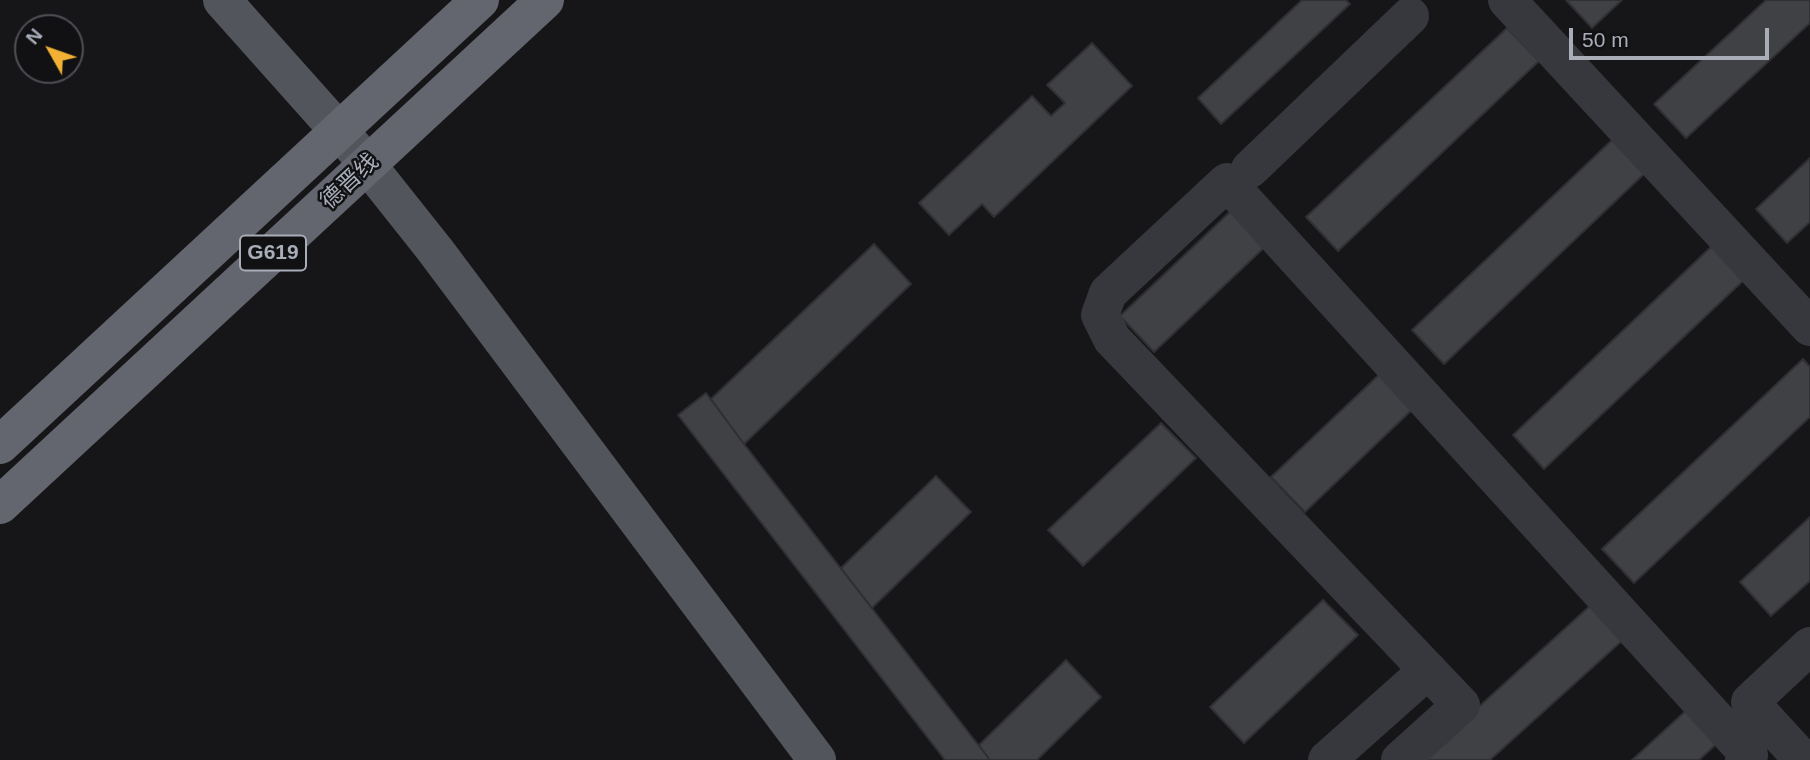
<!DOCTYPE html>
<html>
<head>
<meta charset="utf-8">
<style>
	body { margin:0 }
	#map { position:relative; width:1810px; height:760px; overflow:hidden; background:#161618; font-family:Helvetica,sans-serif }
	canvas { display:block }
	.north { position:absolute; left:14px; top:14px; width:70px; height:70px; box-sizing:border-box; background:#111113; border:2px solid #4d4f55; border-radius:50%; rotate:310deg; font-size:19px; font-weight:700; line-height:28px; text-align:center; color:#a8adb8 }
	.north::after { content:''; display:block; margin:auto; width:24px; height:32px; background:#f2b134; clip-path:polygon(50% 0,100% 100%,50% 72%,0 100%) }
	.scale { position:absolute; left:1569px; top:28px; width:200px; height:32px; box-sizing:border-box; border:4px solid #a8adb8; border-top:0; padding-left:9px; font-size:21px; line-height:24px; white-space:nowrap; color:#a8adb8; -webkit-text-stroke:5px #111113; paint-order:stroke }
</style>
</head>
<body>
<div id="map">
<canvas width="1810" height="760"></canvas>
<div class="north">N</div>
<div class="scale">50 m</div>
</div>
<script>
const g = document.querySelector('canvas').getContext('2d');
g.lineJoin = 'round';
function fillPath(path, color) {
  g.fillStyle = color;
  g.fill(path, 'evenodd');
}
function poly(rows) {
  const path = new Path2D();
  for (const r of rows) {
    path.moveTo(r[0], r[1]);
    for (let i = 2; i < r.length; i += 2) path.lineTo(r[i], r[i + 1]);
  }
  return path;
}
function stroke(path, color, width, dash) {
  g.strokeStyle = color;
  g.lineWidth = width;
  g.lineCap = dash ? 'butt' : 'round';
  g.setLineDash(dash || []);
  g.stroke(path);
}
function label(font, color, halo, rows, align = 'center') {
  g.font = font + ' Helvetica,"Noto Sans SC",sans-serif';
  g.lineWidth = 5;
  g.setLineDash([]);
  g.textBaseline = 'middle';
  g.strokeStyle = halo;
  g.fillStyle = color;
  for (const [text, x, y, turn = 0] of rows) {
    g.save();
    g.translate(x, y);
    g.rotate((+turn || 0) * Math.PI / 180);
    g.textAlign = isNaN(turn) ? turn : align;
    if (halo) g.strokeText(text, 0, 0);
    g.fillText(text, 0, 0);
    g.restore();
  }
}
const building = poly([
	[1302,0,1346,0,1350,4,1221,124,1198,98,1302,0],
	[1566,0,1622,0,1592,28,1566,0],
	[1766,0,1810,0,1810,23,1686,138,1654,104,1766,0],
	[1507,28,1539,61,1338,251,1306,217,1507,28],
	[1092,43,1132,86,994,217,982,204,949,235,919,203,1032,96,1051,116,1065,103,1047,85,1092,43],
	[1612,140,1644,174,1444,364,1412,330,1612,140],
	[1810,158,1810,222,1787,243,1756,209,1810,158],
	[1233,209,1268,244,1154,352,1120,316,1233,209],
	[874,244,911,284,744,444,711,399,874,244],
	[1713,245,1745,279,1544,469,1513,435,1713,245],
	[1803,359,1810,367,1810,417,1634,583,1602,549,1803,359],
	[1384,370,1418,404,1305,512,1271,477,1384,370],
	[706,393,744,444,990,760,945,760,678,415,706,393],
	[1161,423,1196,458,1083,566,1048,530,1161,423],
	[936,476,971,512,872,608,841,568,936,476],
	[1810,517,1810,581,1771,616,1740,582,1810,517],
	[1323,600,1358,635,1244,743,1210,707,1323,600],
	[1592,604,1624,639,1490,760,1420,760,1592,604],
	[1066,660,1101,697,1037,760,990,760,979,745,1066,660],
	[1690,707,1721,740,1699,760,1632,760,1690,707]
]);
fillPath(building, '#404145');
stroke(building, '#303034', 2);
stroke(poly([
	[1507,0,1810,327],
	[1250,169,1410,16],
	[1327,760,1428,670],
	[1400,760,1461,705,1112,339,1100,315,1108,293,1227,182,1749,755,1744,760],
	[1803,760,1750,702,1810,646]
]), '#37383d', 38);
stroke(poly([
	[222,0,354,148,435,250,817,760]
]), '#53555c', 38);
stroke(poly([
	[0,445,480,0],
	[0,505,545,0]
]), '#63666e', 38);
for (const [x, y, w] of [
	[273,253,66]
]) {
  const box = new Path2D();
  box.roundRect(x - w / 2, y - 17.5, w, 35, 5);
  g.fillStyle = '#111113';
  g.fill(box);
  stroke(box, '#a8adb8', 2);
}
label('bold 21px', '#a8adb8', null, [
	["G619",273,253]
]);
label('23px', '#a8adb8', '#111113', [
	["德晋线",350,182,-43]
]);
</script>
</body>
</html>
